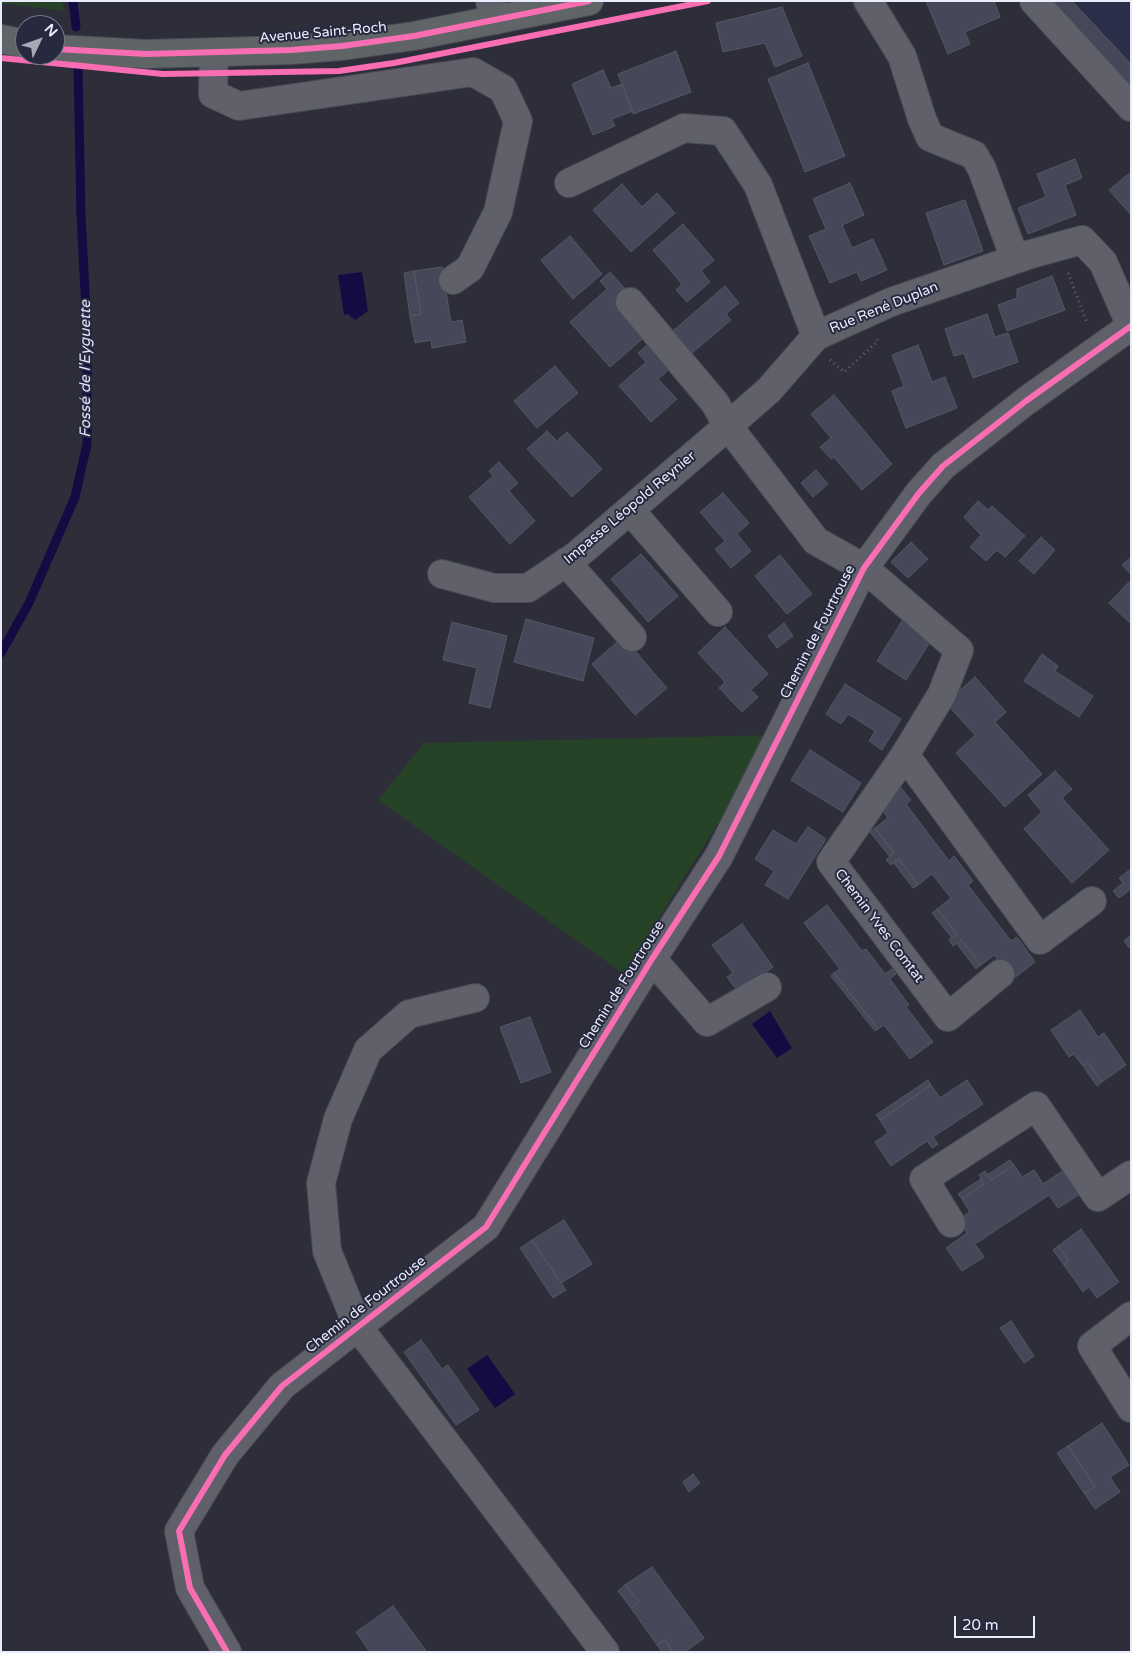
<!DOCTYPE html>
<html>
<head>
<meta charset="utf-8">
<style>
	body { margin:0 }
	#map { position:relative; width:1132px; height:1653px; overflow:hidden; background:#2d2e39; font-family:"Varela Round",sans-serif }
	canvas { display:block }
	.frame { position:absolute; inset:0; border:2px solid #e9ecfa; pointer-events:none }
	.north { position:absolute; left:15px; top:15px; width:50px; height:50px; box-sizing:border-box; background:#27293f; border:1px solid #75778a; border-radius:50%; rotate:48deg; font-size:14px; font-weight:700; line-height:20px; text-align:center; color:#e9ecfa }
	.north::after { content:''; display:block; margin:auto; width:18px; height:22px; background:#a7aab6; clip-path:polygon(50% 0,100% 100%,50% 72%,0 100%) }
	.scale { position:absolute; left:954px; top:1616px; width:81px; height:22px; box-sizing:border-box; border:2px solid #e9ecfa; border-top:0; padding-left:6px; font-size:15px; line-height:18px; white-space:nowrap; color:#e9ecfa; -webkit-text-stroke:4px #27293f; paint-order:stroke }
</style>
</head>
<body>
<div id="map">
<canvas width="1132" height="1653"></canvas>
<div class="frame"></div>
<div class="north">N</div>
<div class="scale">20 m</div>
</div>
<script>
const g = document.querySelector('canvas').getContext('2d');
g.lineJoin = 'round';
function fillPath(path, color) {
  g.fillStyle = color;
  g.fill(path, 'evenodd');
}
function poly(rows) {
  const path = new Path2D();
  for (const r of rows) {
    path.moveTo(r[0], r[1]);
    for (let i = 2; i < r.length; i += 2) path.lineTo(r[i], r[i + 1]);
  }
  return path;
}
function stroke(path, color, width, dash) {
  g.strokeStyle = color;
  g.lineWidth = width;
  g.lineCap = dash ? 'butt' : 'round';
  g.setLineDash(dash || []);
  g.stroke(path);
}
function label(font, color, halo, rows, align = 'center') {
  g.font = font + ' "Varela Round",sans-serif';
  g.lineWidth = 4;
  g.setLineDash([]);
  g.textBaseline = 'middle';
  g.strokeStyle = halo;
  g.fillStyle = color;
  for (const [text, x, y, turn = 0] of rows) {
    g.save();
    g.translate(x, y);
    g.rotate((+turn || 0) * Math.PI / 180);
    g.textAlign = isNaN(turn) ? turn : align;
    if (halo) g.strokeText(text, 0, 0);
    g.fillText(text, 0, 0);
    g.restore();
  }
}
fillPath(poly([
	[1055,1,1131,1,1131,83]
]), '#2b2e48');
fillPath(poly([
	[1,1,62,1,65,11,1,3],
	[773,735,624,974,378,800,424,743]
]), '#264328');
fillPath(poly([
	[362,272,368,311,355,320,348,314,344,315,338,275],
	[770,1011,792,1048,777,1058,752,1024],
	[487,1355,515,1394,495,1408,467,1369]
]), '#140b43');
stroke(poly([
	[73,1,76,27],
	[1,653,29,603,75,497,87,444,87,330,81,215,78,68]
]), '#140b43', 9);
const building = poly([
	[926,1,994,1,1000,17,965,32,970,44,948,54,926,1],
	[1050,1,1072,1,1131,64,1131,87,1050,1],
	[782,7,802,56,775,67,765,43,723,52,716,23,782,7],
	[676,51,691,92,633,114,618,74,676,51],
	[808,63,845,156,805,172,768,79,808,63],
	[603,70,611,88,622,84,633,111,612,119,615,126,593,135,572,84,603,70],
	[1075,159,1082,178,1065,185,1076,215,1028,234,1018,208,1046,197,1037,174,1075,159],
	[1131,172,1131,215,1109,190,1131,172],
	[850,183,864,215,842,225,852,248,873,239,887,270,861,281,857,272,830,283,809,236,826,229,813,199,850,183],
	[622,184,642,207,657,193,675,213,631,252,593,210,622,184],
	[965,200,983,251,944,265,926,213,965,200],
	[683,224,714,260,701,271,710,282,687,302,676,290,682,284,653,250,683,224],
	[570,236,602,274,573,299,541,260,570,236],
	[442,267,451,322,462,320,466,342,432,348,431,340,415,343,410,316,421,314,414,271,442,267],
	[414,271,421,314,410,316,404,273,414,271],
	[610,272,630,294,647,335,610,367,570,322,607,289,600,281,610,272],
	[1052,276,1065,310,1007,331,998,305,1017,298,1017,289,1052,276],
	[725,286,739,303,726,314,731,320,686,358,667,336,725,286],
	[987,314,995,337,1008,333,1018,362,973,378,964,353,954,356,945,329,987,314],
	[651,342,673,366,658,379,677,399,651,422,619,386,646,362,638,353,651,342],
	[918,345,932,382,945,377,957,408,906,428,892,391,904,386,892,355,918,345],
	[555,366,578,393,537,428,514,401,555,366],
	[834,395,892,464,862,490,834,457,831,459,820,447,831,438,811,414,834,395],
	[547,431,557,441,567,432,602,469,572,497,527,449,547,431],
	[499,462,518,483,509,491,535,521,510,544,469,497,493,476,489,471,499,462],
	[816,470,828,484,813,497,801,483,816,470],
	[723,493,749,523,737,534,751,551,731,568,715,549,725,541,700,512,723,493],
	[978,501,988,510,992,506,1025,536,1005,557,997,550,986,561,970,547,981,535,964,517,978,501],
	[1041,537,1055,550,1034,574,1019,561,1041,537],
	[911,542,928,559,908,578,891,562,911,542],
	[641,554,678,596,648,622,611,579,641,554],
	[780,555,812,594,787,614,755,576,780,555],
	[1131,557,1131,574,1122,565,1131,557],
	[1131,580,1131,624,1109,603,1131,580],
	[906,615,932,639,906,680,877,661,906,615],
	[526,619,594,638,583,681,514,662,526,619],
	[452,622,507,636,490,708,469,703,477,668,443,660,452,622],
	[784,623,793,636,777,648,768,636,784,623],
	[725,627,768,674,751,690,758,697,742,712,719,688,725,682,698,653,725,627],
	[623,637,667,688,635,715,592,664,623,637],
	[1042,654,1058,666,1055,671,1093,696,1079,717,1024,681,1042,654],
	[975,677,1006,712,995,722,1042,774,1005,807,956,753,975,735,946,703,975,677],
	[845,684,901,719,882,750,869,741,875,731,848,714,841,724,826,714,845,684],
	[810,750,861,783,843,812,791,780,810,750],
	[1055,771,1072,789,1062,798,1109,850,1072,883,1024,829,1042,812,1028,795,1055,771],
	[901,788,911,800,906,804,949,861,954,856,973,881,968,885,1011,941,1017,937,1035,962,1013,979,994,955,981,965,961,940,953,946,949,940,957,934,937,909,951,898,932,874,918,885,899,859,891,865,886,860,894,853,875,828,888,818,879,805,901,788],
	[808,827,826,839,788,899,765,885,774,871,755,859,773,830,796,844,808,827],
	[875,828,894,853,890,857,870,832,875,828],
	[899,859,918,885,913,888,894,863,899,859],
	[1131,869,1131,889,1119,898,1113,891,1123,883,1119,878,1131,869],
	[827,905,862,951,866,949,885,974,892,969,896,974,890,979,909,1005,906,1007,933,1042,910,1059,884,1025,878,1029,834,973,840,969,804,923,827,905],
	[937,909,957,934,952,938,932,913,937,909],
	[742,924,773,967,738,992,727,977,733,973,712,945,742,924],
	[1131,935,1131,950,1124,941,1131,935],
	[961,940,981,965,976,969,957,944,961,940],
	[834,973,878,1029,875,1031,831,976,834,973],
	[1080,1010,1098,1037,1104,1033,1126,1065,1102,1082,1088,1063,1083,1066,1074,1054,1069,1057,1051,1030,1080,1010],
	[530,1017,551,1072,521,1083,500,1027,530,1017],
	[1088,1063,1102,1082,1097,1086,1083,1066,1088,1063],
	[928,1080,931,1085,880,1120,876,1115,928,1080],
	[967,1080,983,1104,933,1137,938,1144,932,1148,927,1141,891,1166,875,1142,888,1133,880,1120,931,1085,940,1098,967,1080],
	[1010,1160,1014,1165,991,1180,987,1175,1010,1160],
	[1014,1165,1022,1177,1034,1170,1043,1184,1064,1170,1080,1194,1058,1208,1049,1195,975,1244,984,1257,962,1271,946,1248,967,1233,958,1220,970,1212,962,1199,984,1184,979,1175,985,1171,991,1180,1014,1165],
	[981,1179,984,1184,962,1199,958,1194,981,1179],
	[564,1220,592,1264,561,1283,532,1240,564,1220],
	[1081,1229,1119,1282,1097,1298,1089,1287,1083,1292,1064,1265,1069,1261,1058,1246,1081,1229],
	[532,1240,566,1290,553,1298,520,1248,532,1240],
	[1058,1246,1069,1261,1064,1265,1053,1250,1058,1246],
	[1011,1321,1034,1356,1024,1363,1000,1328,1011,1321],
	[421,1340,442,1369,448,1365,479,1410,456,1425,404,1352,421,1340],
	[1102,1423,1129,1465,1110,1477,1120,1492,1095,1509,1084,1493,1095,1487,1068,1446,1102,1423],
	[1068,1446,1095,1487,1084,1493,1057,1453,1068,1446],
	[693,1474,700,1483,689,1492,683,1482,693,1474],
	[652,1567,704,1638,685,1652,673,1652,665,1640,657,1645,631,1608,639,1602,625,1585,652,1567],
	[625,1585,639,1602,631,1608,618,1591,625,1585],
	[393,1606,427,1652,370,1652,356,1632,393,1606],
	[665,1640,673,1652,662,1652,657,1645,665,1640]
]);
fillPath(building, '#464759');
stroke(building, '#565761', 1);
const minor = poly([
	[490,1,496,20],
	[868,1,902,56,922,119,930,137,974,155,982,169,1015,259],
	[1034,1,1131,107],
	[214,52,213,94,239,106,473,72,503,89,518,121,498,212,470,268,453,280],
	[569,183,684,128,723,131,758,185,816,336],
	[630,510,718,612],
	[566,562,632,637],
	[442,574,494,588,528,588,577,555,728,426,715,403,630,302],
	[905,755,831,862,948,1017,1000,974],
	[1092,901,1040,940,905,755,942,694,959,650,864,568,816,541,728,426,769,390,816,336,891,302,1031,254,1082,240,1103,262,1131,326],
	[652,959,707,1022,767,987],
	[475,998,409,1014,368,1050,338,1119,321,1183,327,1251,358,1327,605,1652],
	[951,1223,924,1179,1036,1106,1098,1197,1131,1175],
	[1131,1316,1092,1346,1131,1408],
	[227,1652,190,1588,179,1531,225,1455,282,1386,486,1227,652,959,719,856,864,568,919,493,943,466,1026,401,1131,326]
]);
const major = poly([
	[1,39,25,44],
	[55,49,146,54,291,50,342,46,414,36,589,1]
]);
stroke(minor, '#494a54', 30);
stroke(major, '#494a54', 30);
stroke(poly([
	[1068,273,1087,323],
	[830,360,844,372,878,341,876,338]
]), '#62636b', 3, [1, 4]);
stroke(minor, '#5f606a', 28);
stroke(major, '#5f6567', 28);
stroke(poly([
	[55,49,146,54,291,50,342,46,414,36,589,1],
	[1,58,163,74,339,71,394,63,708,1],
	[227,1652,190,1588,179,1531,225,1455,282,1386,486,1227,652,959,719,856,864,568,919,493,943,466,1026,401,1131,326]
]), '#f96db3', 6);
label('14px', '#e9ecfa', '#27293f', [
	["Avenue Saint-Roch",323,33,-5],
	["Rue René Duplan",884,308,-22],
	["Impasse Léopold Reynier",630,508,-40],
	["Chemin de Fourtrouse",818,632,-63],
	["Chemin Yves Comtat",879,926,53],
	["Chemin de Fourtrouse",622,985,-58],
	["Chemin de Fourtrouse",366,1305,-38]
]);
label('italic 15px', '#dfe2f6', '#27293f', [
	["Fossé de l'Eyguette",86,369,-90]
]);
</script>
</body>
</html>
